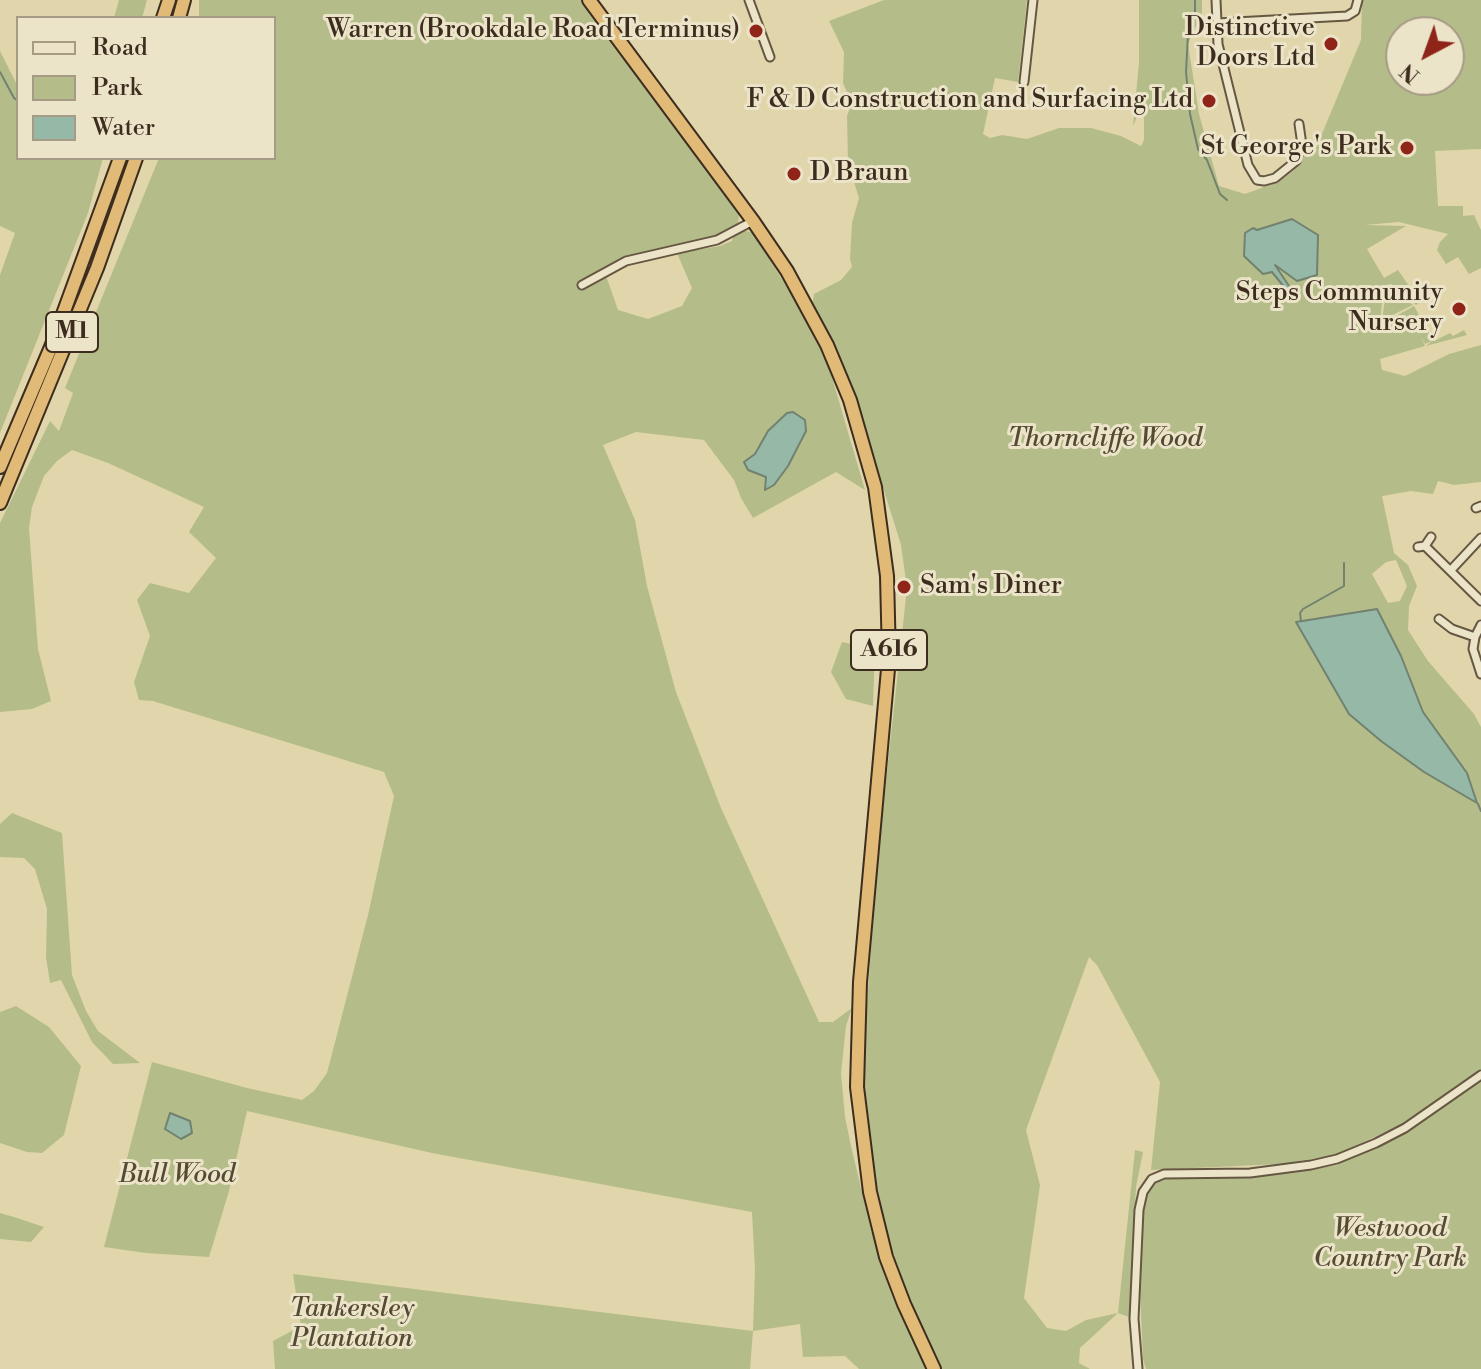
<!DOCTYPE html>
<html>
<head>
<meta charset="utf-8">
<style>
	body { margin:0 }
	#map { position:relative; width:1481px; height:1369px; overflow:hidden; background:#e1d5ac; font-family:"Libre Bodoni",serif }
	canvas { display:block }
	.legend { position:absolute; left:16px; top:16px; width:260px; height:144px; box-sizing:border-box; background:#ece4c9; border:2px solid #a69b85; margin:0; padding:10px 14px; list-style:none; font-size:24px; color:#3d2d1f }
	.legend li { display:flex; align-items:center; gap:16px; height:40px }
	.legend b { width:40px; border:2px solid #a69b85 }
	.north { position:absolute; left:1385px; top:16px; width:80px; height:80px; box-sizing:border-box; background:#ece4c9; border:2px solid #a69b85; border-radius:50%; rotate:221deg; font-size:22px; font-weight:700; line-height:32px; text-align:center; color:#3d2d1f }
	.north::after { content:''; display:block; margin:auto; width:28px; height:36px; background:#8f2418; clip-path:polygon(50% 0,100% 100%,50% 72%,0 100%) }
</style>
</head>
<body>
<div id="map">
<canvas width="1481" height="1369"></canvas>
<ul class="legend">
<li><b style="height:10px;background:#ece4c9"></b>Road</li>
<li><b style="height:22px;background:#b4bd89"></b>Park</li>
<li><b style="height:22px;background:#95b9a6"></b>Water</li>
</ul>
<div class="north">N</div>
</div>
<script>
const g = document.querySelector('canvas').getContext('2d');
g.lineJoin = 'round';
function fillPath(path, color) {
  g.fillStyle = color;
  g.fill(path, 'evenodd');
}
function poly(rows) {
  const path = new Path2D();
  for (const r of rows) {
    path.moveTo(r[0], r[1]);
    for (let i = 2; i < r.length; i += 2) path.lineTo(r[i], r[i + 1]);
  }
  return path;
}
function stroke(path, color, width, dash) {
  g.strokeStyle = color;
  g.lineWidth = width;
  g.lineCap = dash ? 'butt' : 'round';
  g.setLineDash(dash || []);
  g.stroke(path);
}
function label(font, color, halo, rows, align = 'center') {
  g.font = font + ' "Libre Bodoni",serif';
  g.lineWidth = 6;
  g.setLineDash([]);
  g.textBaseline = 'middle';
  g.strokeStyle = halo;
  g.fillStyle = color;
  for (const [text, x, y, turn = 0] of rows) {
    g.save();
    g.translate(x, y);
    g.rotate((+turn || 0) * Math.PI / 180);
    g.textAlign = isNaN(turn) ? turn : align;
    if (halo) g.strokeText(text, 0, 0);
    g.fillText(text, 0, 0);
    g.restore();
  }
}
fillPath(poly([
	[119,0,147,0,142,18,114,18],
	[199,0,581,0,739,215,738,224,723,233,695,244,627,257,604,270,618,310,648,319,682,306,692,288,677,253,720,246,732,241,734,235,744,231,752,232,792,295,828,364,865,490,836,472,753,518,741,498,734,480,704,440,636,432,603,445,635,520,647,586,676,692,721,808,819,1022,833,1022,852,1008,846,1026,841,1073,845,1117,851,1146,871,1230,892,1293,926,1369,859,1369,845,1356,803,1357,800,1324,753,1331,750,1369,275,1369,273,1341,301,1326,293,1274,753,1331,755,1269,752,1212,432,1153,247,1111,229,1191,209,1257,146,1253,104,1247,152,1062,247,1088,302,1100,314,1091,327,1073,368,915,394,796,384,772,153,701,139,700,134,682,150,636,137,600,150,583,189,593,216,558,189,532,204,507,108,463,72,450,57,461,44,476,32,507,29,528,38,649,51,701,32,709,0,712,0,523,50,421,59,431,73,393,65,388,159,158,274,158,274,18,199,18],
	[806,431,788,466,774,485,765,489,766,477,748,470,745,463,755,454],
	[884,0,1027,0,1018,82,995,78,983,134,990,138,1002,135,1027,139,1059,128,1091,128,1121,136,1141,146,1144,140,1144,101,1133,126,1139,63,1139,0,1202,0,1202,13,1188,44,1199,114,1219,186,1245,194,1280,181,1293,171,1308,151,1314,153,1361,40,1362,0,1481,0,1481,149,1435,151,1438,206,1463,206,1463,216,1474,215,1481,230,1481,268,1469,274,1458,257,1446,264,1437,250,1440,242,1448,234,1399,222,1365,225,1406,226,1367,249,1384,278,1398,270,1420,302,1416,305,1391,284,1387,285,1383,289,1380,325,1414,306,1434,341,1450,333,1453,336,1464,330,1467,335,1426,346,1432,341,1425,344,1421,337,1425,346,1380,359,1382,370,1405,376,1449,354,1481,345,1481,482,1454,485,1438,481,1433,494,1411,491,1382,496,1394,553,1408,565,1417,586,1409,606,1408,630,1428,661,1474,714,1481,727,1481,1070,1459,1088,1402,1124,1336,1155,1281,1164,1151,1170,1160,1082,1097,965,1089,957,1026,1130,1040,1185,1024,1298,1047,1328,1066,1331,1086,1320,1118,1313,1135,1150,1143,1152,1136,1187,1129,1317,1118,1313,1080,1348,1079,1363,1090,1369,940,1369,904,1289,885,1236,871,1168,861,1093,876,873,907,588,901,545,852,388,841,361,812,306,814,294,841,280,852,267,850,259,852,223,859,198,848,163,847,116,852,103,843,83,844,52,829,21],
	[1401,32,1449,32,1449,80,1401,80],
	[1292,220,1297,280,1280,267,1273,265,1245,233,1253,228,1257,230],
	[1396,560,1407,586,1400,601,1388,603,1372,574,1386,562],
	[1377,609,1401,656,1423,712,1467,773,1476,802,1424,772,1381,741],
	[0,51,18,87,18,158,103,158,88,213,0,433,0,275,15,233,0,226],
	[1387,286,1391,286,1413,305,1382,320],
	[842,642,875,649,873,706,846,699,831,672],
	[12,813,62,833,72,975,86,1011,98,1031,140,1063,113,1064,92,1042,61,980,50,983,46,957,47,909,35,869,24,858,0,857,0,824],
	[16,1006,49,1027,81,1066,64,1135,42,1153,27,1152,0,1143,0,1012],
	[1481,1079,1481,1369,1146,1369,1143,1359,1140,1292,1142,1209,1146,1191,1158,1178,1293,1173,1337,1165,1403,1134],
	[0,1213,17,1218,44,1227,31,1242,0,1239]
]), '#b4bd89');
const water = poly([
	[1292,219,1318,235,1317,275,1297,281,1275,265,1293,292,1289,293,1272,272,1263,274,1244,256,1245,233,1253,228,1257,230,1292,219],
	[793,412,805,420,806,431,788,466,774,485,765,490,766,477,748,470,744,462,755,454,768,431,787,413,793,412],
	[1377,609,1401,656,1423,712,1467,773,1477,803,1424,772,1381,741,1349,714,1296,622,1377,609],
	[170,1113,190,1121,192,1133,181,1139,165,1129,170,1113]
]);
fillPath(water, '#95b9a6');
stroke(water, '#728170', 2);
stroke(poly([
	[1195,0,1195,14,1188,34,1186,72,1190,114,1198,149,1207,160,1220,194,1227,200],
	[0,72,14,98,18,101],
	[1301,621,1300,613,1303,609,1344,586,1344,563],
	[1478,804,1481,811]
]), '#728170', 2);
const street = poly([
	[749,0,770,57],
	[1216,0,1218,44,1248,165,1257,180,1264,181,1275,178,1296,161,1302,145,1299,124],
	[1217,23,1347,16,1355,11,1358,0],
	[1024,82,1033,0],
	[582,285,626,261,717,240,753,221],
	[1476,508,1481,506],
	[1425,546,1481,601],
	[1418,547,1425,546,1431,537],
	[1451,570,1481,538],
	[1439,619,1452,629,1475,637],
	[1481,625,1475,637,1473,649,1481,674],
	[1138,1369,1134,1319,1139,1210,1143,1192,1152,1179,1164,1174,1250,1173,1311,1165,1337,1159,1376,1143,1405,1128,1481,1075]
]);
const highway = poly([
	[589,0,753,221,787,271,827,345,850,400,875,487,887,576,889,658,860,982,857,1087,870,1192,886,1257,904,1304,934,1369],
	[163,18,169,0],
	[179,18,184,0],
	[0,467,51,347,120,158],
	[0,503,97,268,136,158]
]);
stroke(street, '#665742', 11);
stroke(highway, '#3d2d1f', 16);
stroke(street, '#ece4c9', 7);
stroke(highway, '#e0ba76', 12);
for (const [x, y, r, color] of [
	[756,31,8,"#8f2418"],
	[1331,44,8,"#8f2418"],
	[1209,101,8,"#8f2418"],
	[1407,148,8,"#8f2418"],
	[794,174,8,"#8f2418"],
	[1459,309,8,"#8f2418"],
	[904,587,8,"#8f2418"]
]) {
  const dot = new Path2D();
  dot.arc(x, y, r, 0, 2 * Math.PI);
  g.fillStyle = color;
  g.fill(dot);
  stroke(dot, '#ece4c9', 3);
}
for (const [x, y, w] of [
	[72,332,52],
	[889,650,76]
]) {
  const box = new Path2D();
  box.roundRect(x - w / 2, y - 20, w, 40, 6);
  g.fillStyle = '#ece4c9';
  g.fill(box);
  stroke(box, '#3d2d1f', 2);
}
label('bold 24px', '#3d2d1f', null, [
	["M1",72,332],
	["A616",889,650]
]);
label('26px', '#3d2d1f', '#ece4c9', [
	["Distinctive",1315,29],
	["Doors Ltd",1315,59],
	["Warren (Brookdale Road Terminus)",740,31],
	["F & D Construction and Surfacing Ltd",1193,101],
	["St George's Park",1391,148],
	["D Braun",810,174,"left"],
	["Steps Community",1443,294],
	["Nursery",1443,324],
	["Sam's Diner",920,587,"left"]
], 'right');
label('italic 26px', '#554a34', '#ece4c9', [
	["Thorncliffe Wood",1105,440],
	["Bull Wood",177,1176],
	["Westwood",1390,1230],
	["Country Park",1390,1260],
	["Tankersley",352,1310],
	["Plantation",352,1340]
]);
</script>
</body>
</html>
